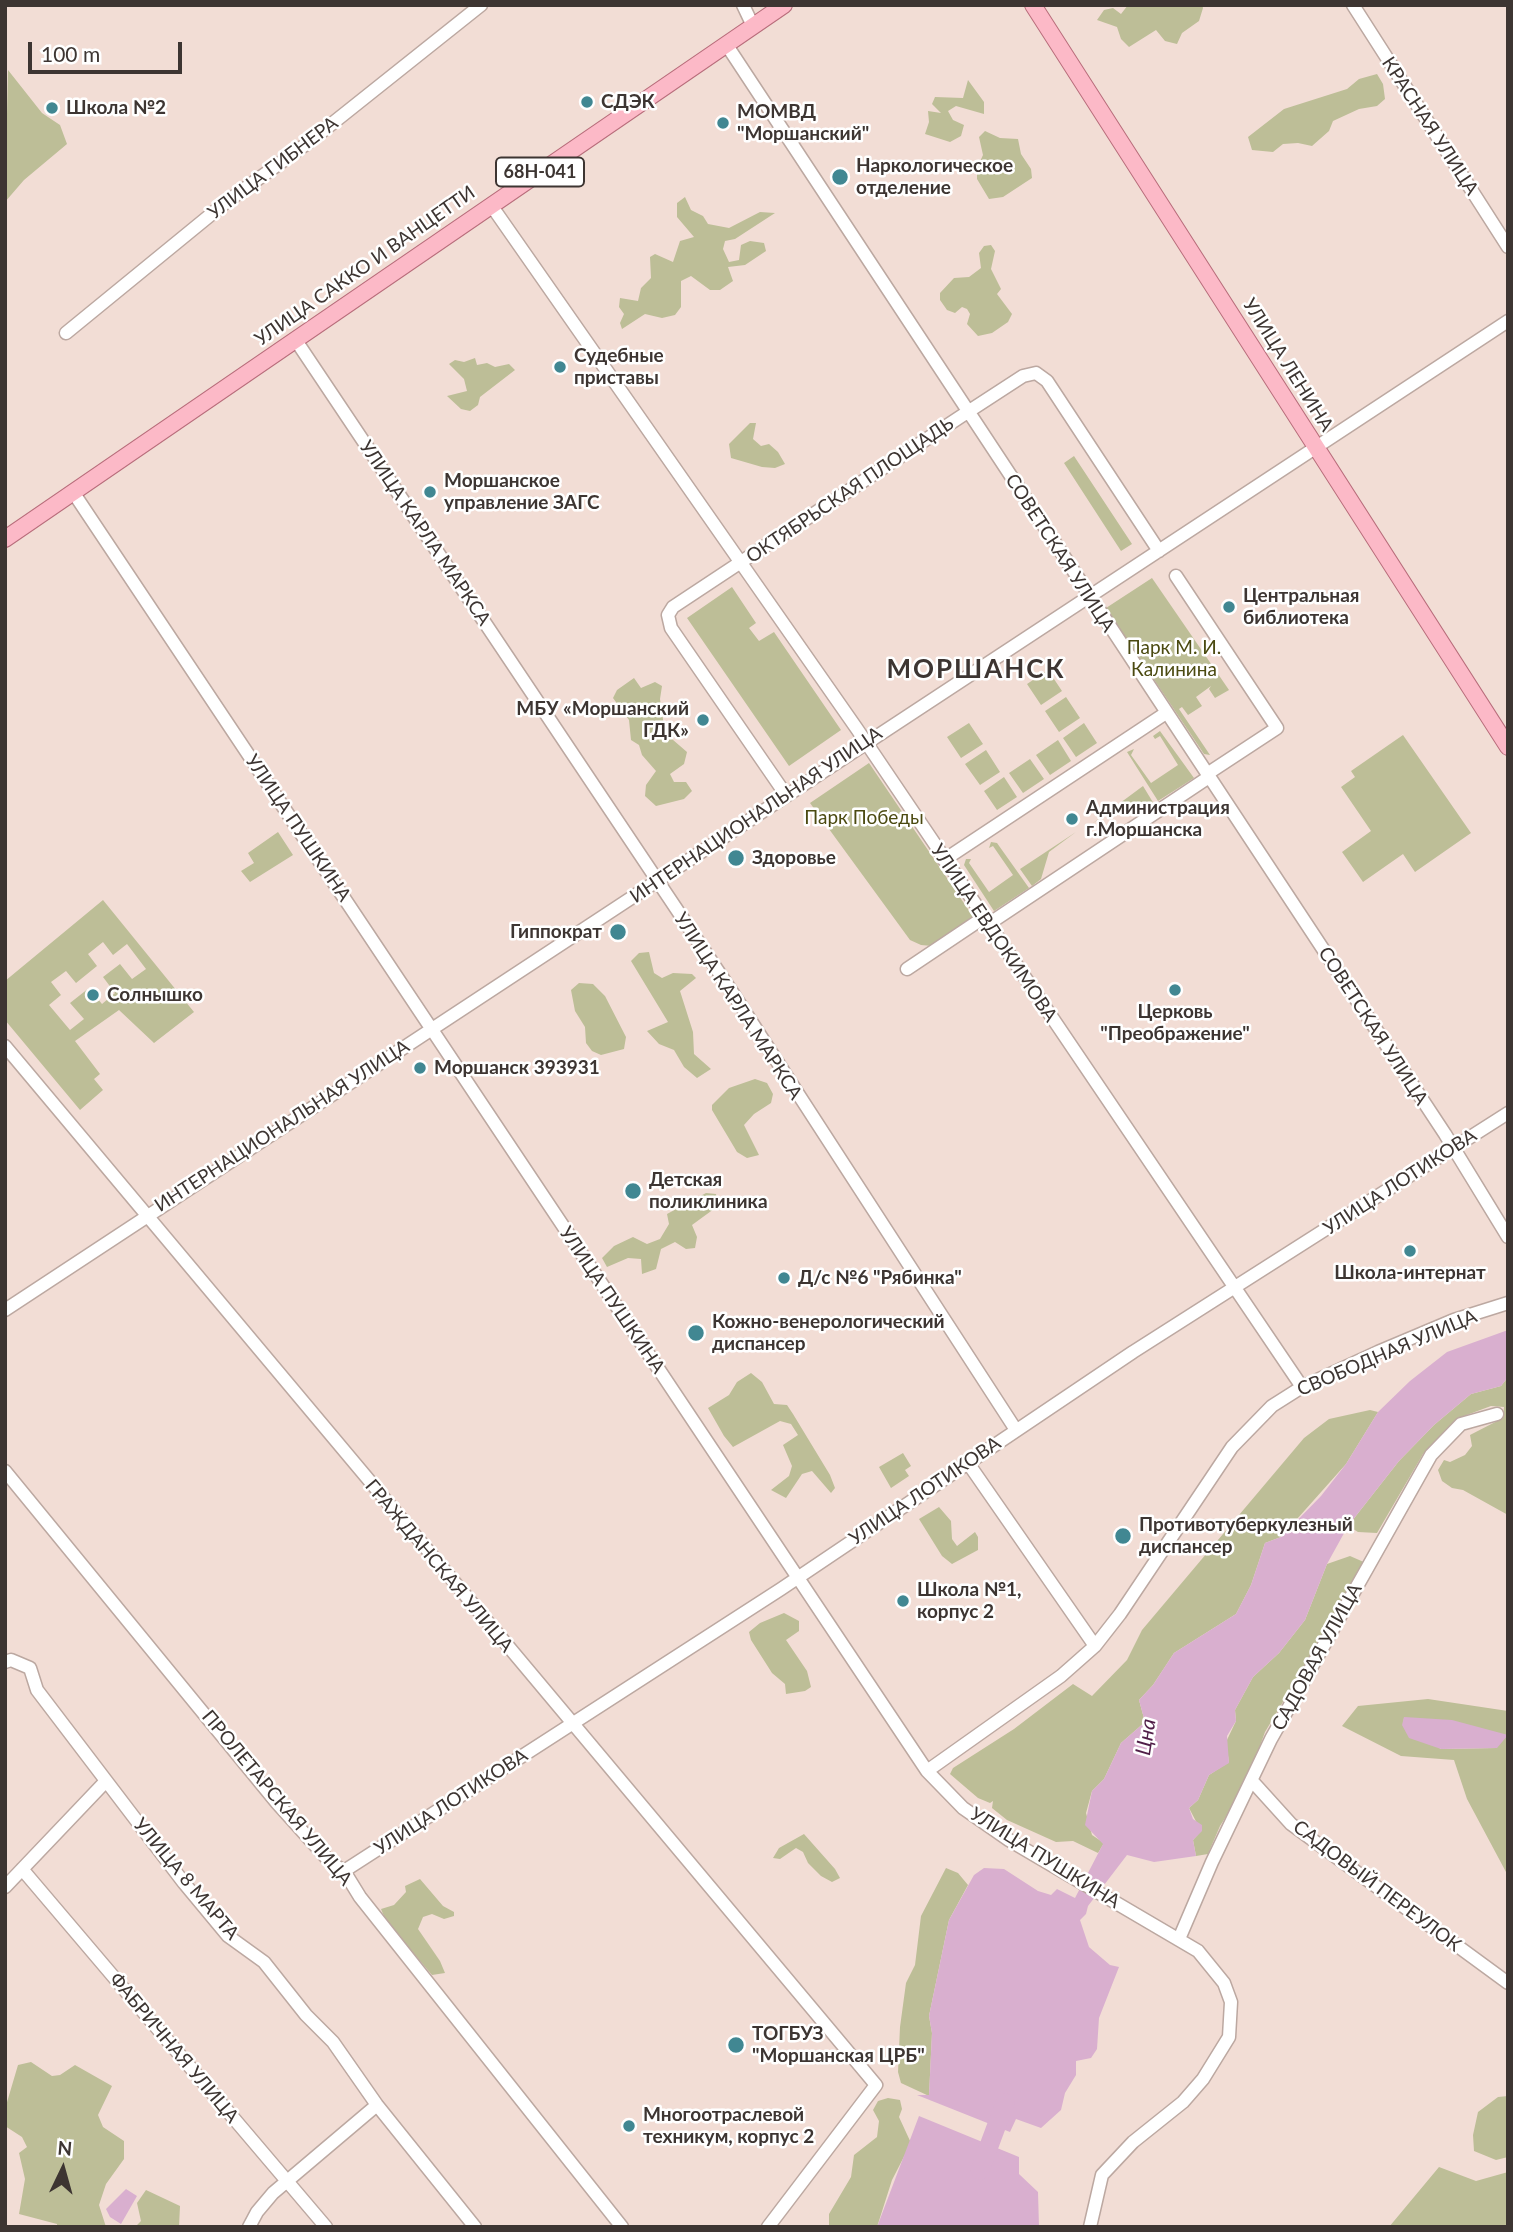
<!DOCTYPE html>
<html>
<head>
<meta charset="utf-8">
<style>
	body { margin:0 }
	#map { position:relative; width:1513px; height:2232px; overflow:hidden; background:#f2ddd5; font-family:Lato,sans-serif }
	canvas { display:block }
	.frame { position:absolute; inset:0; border:7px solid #3d3532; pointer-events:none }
	.north { position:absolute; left:28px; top:2134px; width:70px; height:70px; -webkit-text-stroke:5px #fff; paint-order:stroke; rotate:5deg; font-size:19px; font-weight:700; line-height:28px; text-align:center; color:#3d3532 }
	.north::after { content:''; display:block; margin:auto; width:24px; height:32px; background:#3d3532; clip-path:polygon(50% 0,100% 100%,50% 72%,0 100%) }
	.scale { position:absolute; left:28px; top:42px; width:154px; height:32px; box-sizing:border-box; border:4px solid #3d3532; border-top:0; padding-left:9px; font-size:21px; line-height:24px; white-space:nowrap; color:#3d3532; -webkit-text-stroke:5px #fff; paint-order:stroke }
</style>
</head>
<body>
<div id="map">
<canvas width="1513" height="2232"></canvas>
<div class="frame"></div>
<div class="north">N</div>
<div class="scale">100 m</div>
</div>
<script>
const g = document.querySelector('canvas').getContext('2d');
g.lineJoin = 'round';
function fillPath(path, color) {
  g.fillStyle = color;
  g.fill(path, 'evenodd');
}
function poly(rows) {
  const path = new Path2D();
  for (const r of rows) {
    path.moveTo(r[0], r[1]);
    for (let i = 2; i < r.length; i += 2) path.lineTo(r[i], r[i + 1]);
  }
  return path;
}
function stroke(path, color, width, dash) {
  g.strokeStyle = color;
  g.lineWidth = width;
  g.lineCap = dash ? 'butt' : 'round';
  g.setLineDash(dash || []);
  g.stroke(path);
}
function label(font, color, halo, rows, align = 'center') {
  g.font = font + ' Lato,sans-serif';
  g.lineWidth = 5;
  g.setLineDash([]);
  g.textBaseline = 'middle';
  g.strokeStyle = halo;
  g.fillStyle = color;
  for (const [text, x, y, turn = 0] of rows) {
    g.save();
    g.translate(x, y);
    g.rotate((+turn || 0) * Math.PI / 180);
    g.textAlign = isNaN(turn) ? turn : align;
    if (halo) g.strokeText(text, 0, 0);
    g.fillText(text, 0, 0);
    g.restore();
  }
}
fillPath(poly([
	[1128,5,1202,5,1203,8,1199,21,1182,33,1177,44,1165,41,1156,30,1129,47,1121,39,1117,27,1097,20,1104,10,1113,8,1121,14],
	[8,70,42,113,60,125,67,144,24,180,5,202],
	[1377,74,1383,84,1385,99,1377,106,1359,109,1333,121,1329,131,1312,146,1298,143,1283,144,1273,152,1252,150,1248,137,1284,109,1347,89,1359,79],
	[968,80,984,102,984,114,956,106,948,111,953,120,964,125,961,136,950,142,925,134,929,122,928,111,941,113,932,104,935,97,963,98],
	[985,131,1000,138,1018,139,1021,154,1031,169,1032,178,1003,197,989,199,977,179,977,168,983,155,979,137],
	[685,197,691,210,703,216,708,224,729,228,760,212,775,213,735,239,725,241,723,249,729,262,739,260,741,245,750,241,764,243,766,251,745,265,728,267,733,281,720,290,710,290,691,276,681,281,681,307,675,315,662,318,645,314,622,329,620,323,624,314,619,307,620,298,638,301,641,288,651,278,650,257,655,254,673,262,680,241,694,237,677,217,677,203],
	[991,245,995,251,991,269,1001,289,997,294,1012,314,1008,322,992,333,978,336,967,324,970,314,967,309,962,307,955,313,947,310,940,300,940,293,954,278,969,277,981,268,979,253,984,246],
	[475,358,477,365,487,363,495,367,509,364,515,370,480,397,478,405,470,411,461,409,447,396,467,391,464,379,449,364,455,360,464,362],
	[750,423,756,423,753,439,761,446,769,444,778,452,785,464,775,468,762,467,731,458,729,444],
	[1074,456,1132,544,1121,551,1064,463],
	[1152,578,1229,690,1215,698,1209,689,1211,686,1196,697,1202,706,1188,715,1182,707,1179,709,1210,755,1204,754,1106,608],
	[732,587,756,623,749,628,759,641,774,632,841,730,789,766,687,618],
	[1048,670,1062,691,1041,705,1027,684],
	[634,678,641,688,655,682,662,686,660,699,665,733,687,752,684,764,670,774,674,782,686,782,692,791,684,799,656,806,645,796,646,785,656,771,642,755,639,745,631,740,629,720,613,698,617,690],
	[1066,697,1080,718,1059,732,1045,711],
	[969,723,983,744,961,758,947,737],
	[1084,723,1097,743,1076,757,1063,738],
	[1160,731,1194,778,1158,801,1127,752,1134,749,1131,755,1151,783,1178,765,1160,736,1155,739,1153,736],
	[1403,735,1471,833,1415,872,1403,854,1363,882,1342,852,1371,831,1341,787,1355,777,1351,771],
	[1058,740,1071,761,1050,775,1036,755],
	[986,750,1000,772,980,785,965,764],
	[1030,759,1044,779,1023,793,1009,773],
	[869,763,974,918,932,946,921,945,910,940,810,803],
	[1004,777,1017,797,997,810,984,791],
	[1143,786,1154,804,1146,809,1116,807,1089,826],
	[278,832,293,855,250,882,241,871,254,863,248,853],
	[1076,832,1049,852,1041,879,1032,886,1020,869],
	[991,842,997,843,1029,888,994,911,964,865,966,859,971,859,969,863,989,892,1013,875,993,846,989,848],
	[103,900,194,1012,154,1043,119,1010,75,1041,100,1074,94,1079,103,1090,80,1110,5,1020,5,981],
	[103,942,113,955,127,944,146,969,132,979,120,964,103,977,115,993,102,1004,89,988,70,1003,84,1019,70,1030,49,1005,61,995,51,982,66,971,76,983,97,966,88,954],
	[649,952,654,973,662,978,673,973,692,974,696,978,680,991,693,1032,694,1054,711,1069,697,1078,684,1067,674,1050,659,1044,647,1031,668,1022,631,961,639,953],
	[579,983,593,984,605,996,626,1037,624,1049,601,1055,592,1051,586,1043,585,1027,575,1011,571,990],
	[755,1079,767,1083,773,1094,771,1103,754,1114,744,1125,759,1155,747,1158,737,1152,712,1110,712,1105,729,1088],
	[706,1193,716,1194,718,1206,692,1225,697,1237,695,1248,686,1249,675,1242,661,1249,656,1269,642,1274,641,1259,628,1258,607,1267,602,1258,614,1246,633,1237,647,1244,660,1239,669,1224,667,1214],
	[751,1373,762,1382,774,1404,787,1405,793,1414,830,1475,835,1488,831,1493,812,1471,802,1474,786,1498,771,1490,789,1476,792,1466,783,1445,798,1435,791,1424,780,1421,733,1447,724,1436,708,1408,729,1395,737,1382],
	[1508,1377,1508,1515,1463,1490,1452,1488,1442,1481,1438,1470,1444,1460,1450,1462,1465,1455,1472,1446,1470,1435,1503,1418,1504,1407,1491,1406,1464,1416,1423,1454,1377,1533,1358,1532,1348,1526,1399,1461,1434,1425,1471,1394,1501,1386],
	[1370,1410,1378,1412,1346,1464,1281,1537,1265,1543,1251,1585,1236,1614,1174,1653,1153,1685,1139,1700,1145,1722,1121,1743,1104,1779,1092,1791,1086,1813,1092,1835,1104,1843,1098,1853,1073,1841,1056,1842,1007,1820,992,1808,993,1801,990,1803,978,1798,950,1774,953,1768,1014,1729,1073,1684,1092,1696,1127,1660,1142,1630,1304,1438,1329,1419],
	[903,1453,911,1466,905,1470,909,1476,891,1488,879,1467],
	[939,1507,951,1521,952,1539,957,1546,975,1532,978,1537,978,1550,952,1564,942,1556,919,1519],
	[1350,1556,1366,1563,1265,1732,1246,1785,1220,1826,1208,1854,1196,1856,1193,1840,1201,1831,1189,1808,1198,1800,1209,1775,1229,1762,1226,1742,1236,1721,1235,1710,1253,1677,1279,1653,1305,1620,1327,1564],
	[784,1613,799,1621,799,1631,786,1640,807,1671,811,1687,805,1691,786,1694,785,1684,772,1673,751,1640,749,1632,760,1623],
	[1428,1699,1508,1711,1508,1883,1506,1872,1467,1799,1454,1760,1401,1756,1342,1726,1358,1706],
	[1404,1718,1427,1720,1496,1748,1441,1749,1403,1725],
	[804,1834,835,1869,840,1878,832,1882,821,1876,808,1863,803,1852,796,1848,780,1859,773,1858,779,1848],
	[946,1868,958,1873,968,1885,949,1920,929,2016,932,2033,929,2096,901,2083,898,2072,900,2027,906,1983,915,1965,921,1916],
	[420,1879,443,1906,454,1912,454,1916,444,1919,432,1914,423,1917,418,1929,440,1961,445,1973,432,1975,386,1921,381,1909,394,1905,406,1892,405,1886],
	[31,2062,52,2076,60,2075,75,2065,112,2086,98,2115,103,2127,124,2141,124,2159,106,2184,99,2205,106,2227,57,2227,57,2224,19,2214,25,2179,19,2153,27,2147,22,2137,5,2126,5,2109,18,2065],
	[1508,2096,1508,2157,1496,2160,1474,2151,1473,2135,1478,2112,1498,2097],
	[888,2098,900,2100,902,2109,899,2117,911,2143,892,2180,877,2227,829,2227,829,2214,851,2177,854,2155,877,2137,879,2121,873,2110,878,2101],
	[1439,2167,1476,2181,1508,2172,1508,2227,1389,2227],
	[146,2190,180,2206,179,2227,135,2227,141,2221,137,2203]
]), '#bdbe97');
fillPath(poly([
	[1508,1330,1508,1377,1501,1386,1471,1394,1434,1425,1399,1461,1348,1526,1327,1564,1305,1620,1279,1653,1253,1677,1235,1710,1236,1721,1227,1736,1229,1763,1209,1775,1198,1800,1189,1808,1193,1819,1202,1825,1202,1831,1193,1840,1196,1856,1154,1862,1127,1855,1088,1906,1086,1914,1080,1920,1089,1947,1110,1965,1119,1967,1099,2018,1097,2049,1091,2058,1076,2061,1076,2075,1065,2093,1061,2110,1041,2128,1016,2119,1010,2132,917,2095,929,2095,932,2033,929,2016,949,1920,974,1875,984,1868,1004,1869,1038,1891,1051,1895,1057,1889,1075,1898,1103,1844,1085,1825,1092,1791,1104,1779,1121,1743,1145,1722,1139,1700,1153,1685,1174,1653,1236,1614,1251,1585,1265,1543,1281,1537,1321,1496,1346,1464,1378,1412,1410,1381,1447,1352],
	[1404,1717,1452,1720,1508,1735,1497,1748,1441,1749,1409,1738,1402,1725],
	[919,2116,1019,2157,1019,2174,1038,2192,1039,2227,877,2227],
	[126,2189,137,2196,121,2224,110,2217,106,2209]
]), '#d9afcf');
stroke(poly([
	[980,2170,1005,2103]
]), '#d9afcf', 19);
const minor = poly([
	[743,5,753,26],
	[1353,5,1508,247],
	[726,44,1445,1134,1508,1237],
	[491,205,857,729,1302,1387],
	[66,333,225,203,309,142,481,5],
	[295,339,734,995,1016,1430],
	[73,492,927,1771,963,1808,1009,1840,1198,1951,1224,1983,1231,2002,1229,2037,1203,2079,1183,2102,1133,2142,1102,2175,1090,2227],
	[1176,576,1277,728,1207,774],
	[786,795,671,628,668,615,673,607,960,417,1023,376,1036,373,1047,381,1159,551],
	[944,860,1166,713],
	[987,925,1209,777],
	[907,969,983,918],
	[5,1046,876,2085,768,2227],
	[5,1310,1508,321],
	[968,1463,1095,1646],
	[5,1471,277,1803,331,1863,344,1871,360,1897,622,2227],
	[5,1662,11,1660,30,1668,37,1690,184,1883,228,1936,264,1962,306,2015,333,2042,377,2105,475,2227],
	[927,1771,1061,1676,1095,1646,1120,1614,1232,1447,1272,1406,1302,1387,1378,1352,1454,1320,1508,1303],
	[1253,1782,1291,1824,1508,1983],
	[22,1869,326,2227],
	[344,1871,781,1589,1133,1352,1508,1113],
	[5,1887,106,1781],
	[1179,1939,1212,1862,1271,1739,1431,1455,1461,1424,1497,1414],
	[249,2227,257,2212,273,2193,377,2105]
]);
const major = poly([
	[1033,5,1508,747],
	[5,539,784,5]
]);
stroke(minor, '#bca8a1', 15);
stroke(major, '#b86d7b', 18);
stroke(minor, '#fff', 12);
stroke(major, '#fcb9c7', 16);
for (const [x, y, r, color] of [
	[587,102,7,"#418792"],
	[52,108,7,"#418792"],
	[723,123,7,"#418792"],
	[840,177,9,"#418792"],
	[560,367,7,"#418792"],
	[430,492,7,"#418792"],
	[1229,607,7,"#418792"],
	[703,720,7,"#418792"],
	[1072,819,7,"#418792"],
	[736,858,9,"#418792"],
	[618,932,9,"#418792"],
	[1175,990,7,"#418792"],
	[93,995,7,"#418792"],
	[420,1068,7,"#418792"],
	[633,1191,9,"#418792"],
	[1410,1251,7,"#418792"],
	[784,1278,7,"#418792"],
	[696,1333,9,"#418792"],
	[1123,1536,9,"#418792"],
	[903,1601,7,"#418792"],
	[736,2045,9,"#418792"],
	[629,2126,7,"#418792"]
]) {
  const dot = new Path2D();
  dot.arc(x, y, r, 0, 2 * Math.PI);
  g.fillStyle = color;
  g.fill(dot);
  stroke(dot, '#fff', 2.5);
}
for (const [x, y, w] of [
	[540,172,88]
]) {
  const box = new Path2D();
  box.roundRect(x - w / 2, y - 14.5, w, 29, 5);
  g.fillStyle = '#fff';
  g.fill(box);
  stroke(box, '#3d3532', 2);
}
label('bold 18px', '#3d3532', null, [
	["68Н-041",540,172]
]);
label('bold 19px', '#3d3532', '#fff', [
	["СДЭК",601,102],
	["Школа №2",66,108],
	["МОМВД",737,112],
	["\"Моршанский\"",737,134],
	["Наркологическое",856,166],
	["отделение",856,188],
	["Судебные",574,356],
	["приставы",574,378],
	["Моршанское",444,481],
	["управление ЗАГС",444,503],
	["Центральная",1243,596],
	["библиотека",1243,618],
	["МБУ «Моршанский",689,709,"right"],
	["ГДК»",689,731,"right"],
	["Администрация",1086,808],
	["г.Моршанска",1086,830],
	["Здоровье",752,858],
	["Гиппократ",602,932,"right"],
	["Солнышко",107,995],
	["Церковь",1175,1012,"center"],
	["\"Преображение\"",1175,1034,"center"],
	["Моршанск 393931",434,1068],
	["Детская",649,1180],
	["поликлиника",649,1202],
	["Школа-интернат",1410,1273,"center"],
	["Д/с №6 \"Рябинка\"",798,1278],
	["Кожно-венерологический",712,1322],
	["диспансер",712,1344],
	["Противотуберкулезный",1139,1525],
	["диспансер",1139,1547],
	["Школа №1,",917,1590],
	["корпус 2",917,1612],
	["ТОГБУЗ",752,2034],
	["\"Моршанская ЦРБ\"",752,2056],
	["Многоотраслевой",643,2115],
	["техникум, корпус 2",643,2137]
], 'left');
label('19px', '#3d3532', '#fff', [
	["КРАСНАЯ УЛИЦА",1430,126,57],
	["УЛИЦА ГИБНЕРА",273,168,-37],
	["УЛИЦА САККО И ВАНЦЕТТИ",365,266,-35],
	["УЛИЦА ЛЕНИНА",1288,365,58],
	["ОКТЯБРЬСКАЯ ПЛОЩАДЬ",850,490,-34],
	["УЛИЦА КАРЛА МАРКСА",425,533,56],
	["СОВЕТСКАЯ УЛИЦА",1060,553,57],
	["ИНТЕРНАЦИОНАЛЬНАЯ УЛИЦА",756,815,-34],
	["УЛИЦА ПУШКИНА",298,828,56],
	["УЛИЦА ЕВДОКИМОВА",994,933,56],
	["УЛИЦА КАРЛА МАРКСА",738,1006,57],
	["СОВЕТСКАЯ УЛИЦА",1373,1026,57],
	["ИНТЕРНАЦИОНАЛЬНАЯ УЛИЦА",282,1126,-33],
	["УЛИЦА ЛОТИКОВА",1400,1182,-33],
	["УЛИЦА ПУШКИНА",612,1300,56],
	["СВОБОДНАЯ УЛИЦА",1387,1353,-23],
	["УЛИЦА ЛОТИКОВА",925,1491,-34],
	["ГРАЖДАНСКАЯ УЛИЦА",439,1566,50],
	["САДОВАЯ УЛИЦА",1317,1657,-61],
	["ПРОЛЕТАРСКАЯ УЛИЦА",277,1798,50],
	["УЛИЦА ЛОТИКОВА",451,1802,-33],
	["УЛИЦА ПУШКИНА",1045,1858,32],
	["УЛИЦА 8 МАРТА",186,1879,50],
	["САДОВЫЙ ПЕРЕУЛОК",1377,1886,37],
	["ФАБРИЧНАЯ УЛИЦА",174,2048,50]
]);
label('19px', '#4b4a11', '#fff', [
	["Парк М. И.",1174,648],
	["Калинина",1174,670],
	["Парк Победы",864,818]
]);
label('italic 21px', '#501e48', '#fff', [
	["Цна",1146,1737,-81]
]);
g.letterSpacing = '2px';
label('bold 26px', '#3d3532', '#fff', [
	["МОРШАНСК",976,670]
]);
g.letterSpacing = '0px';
</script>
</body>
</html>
